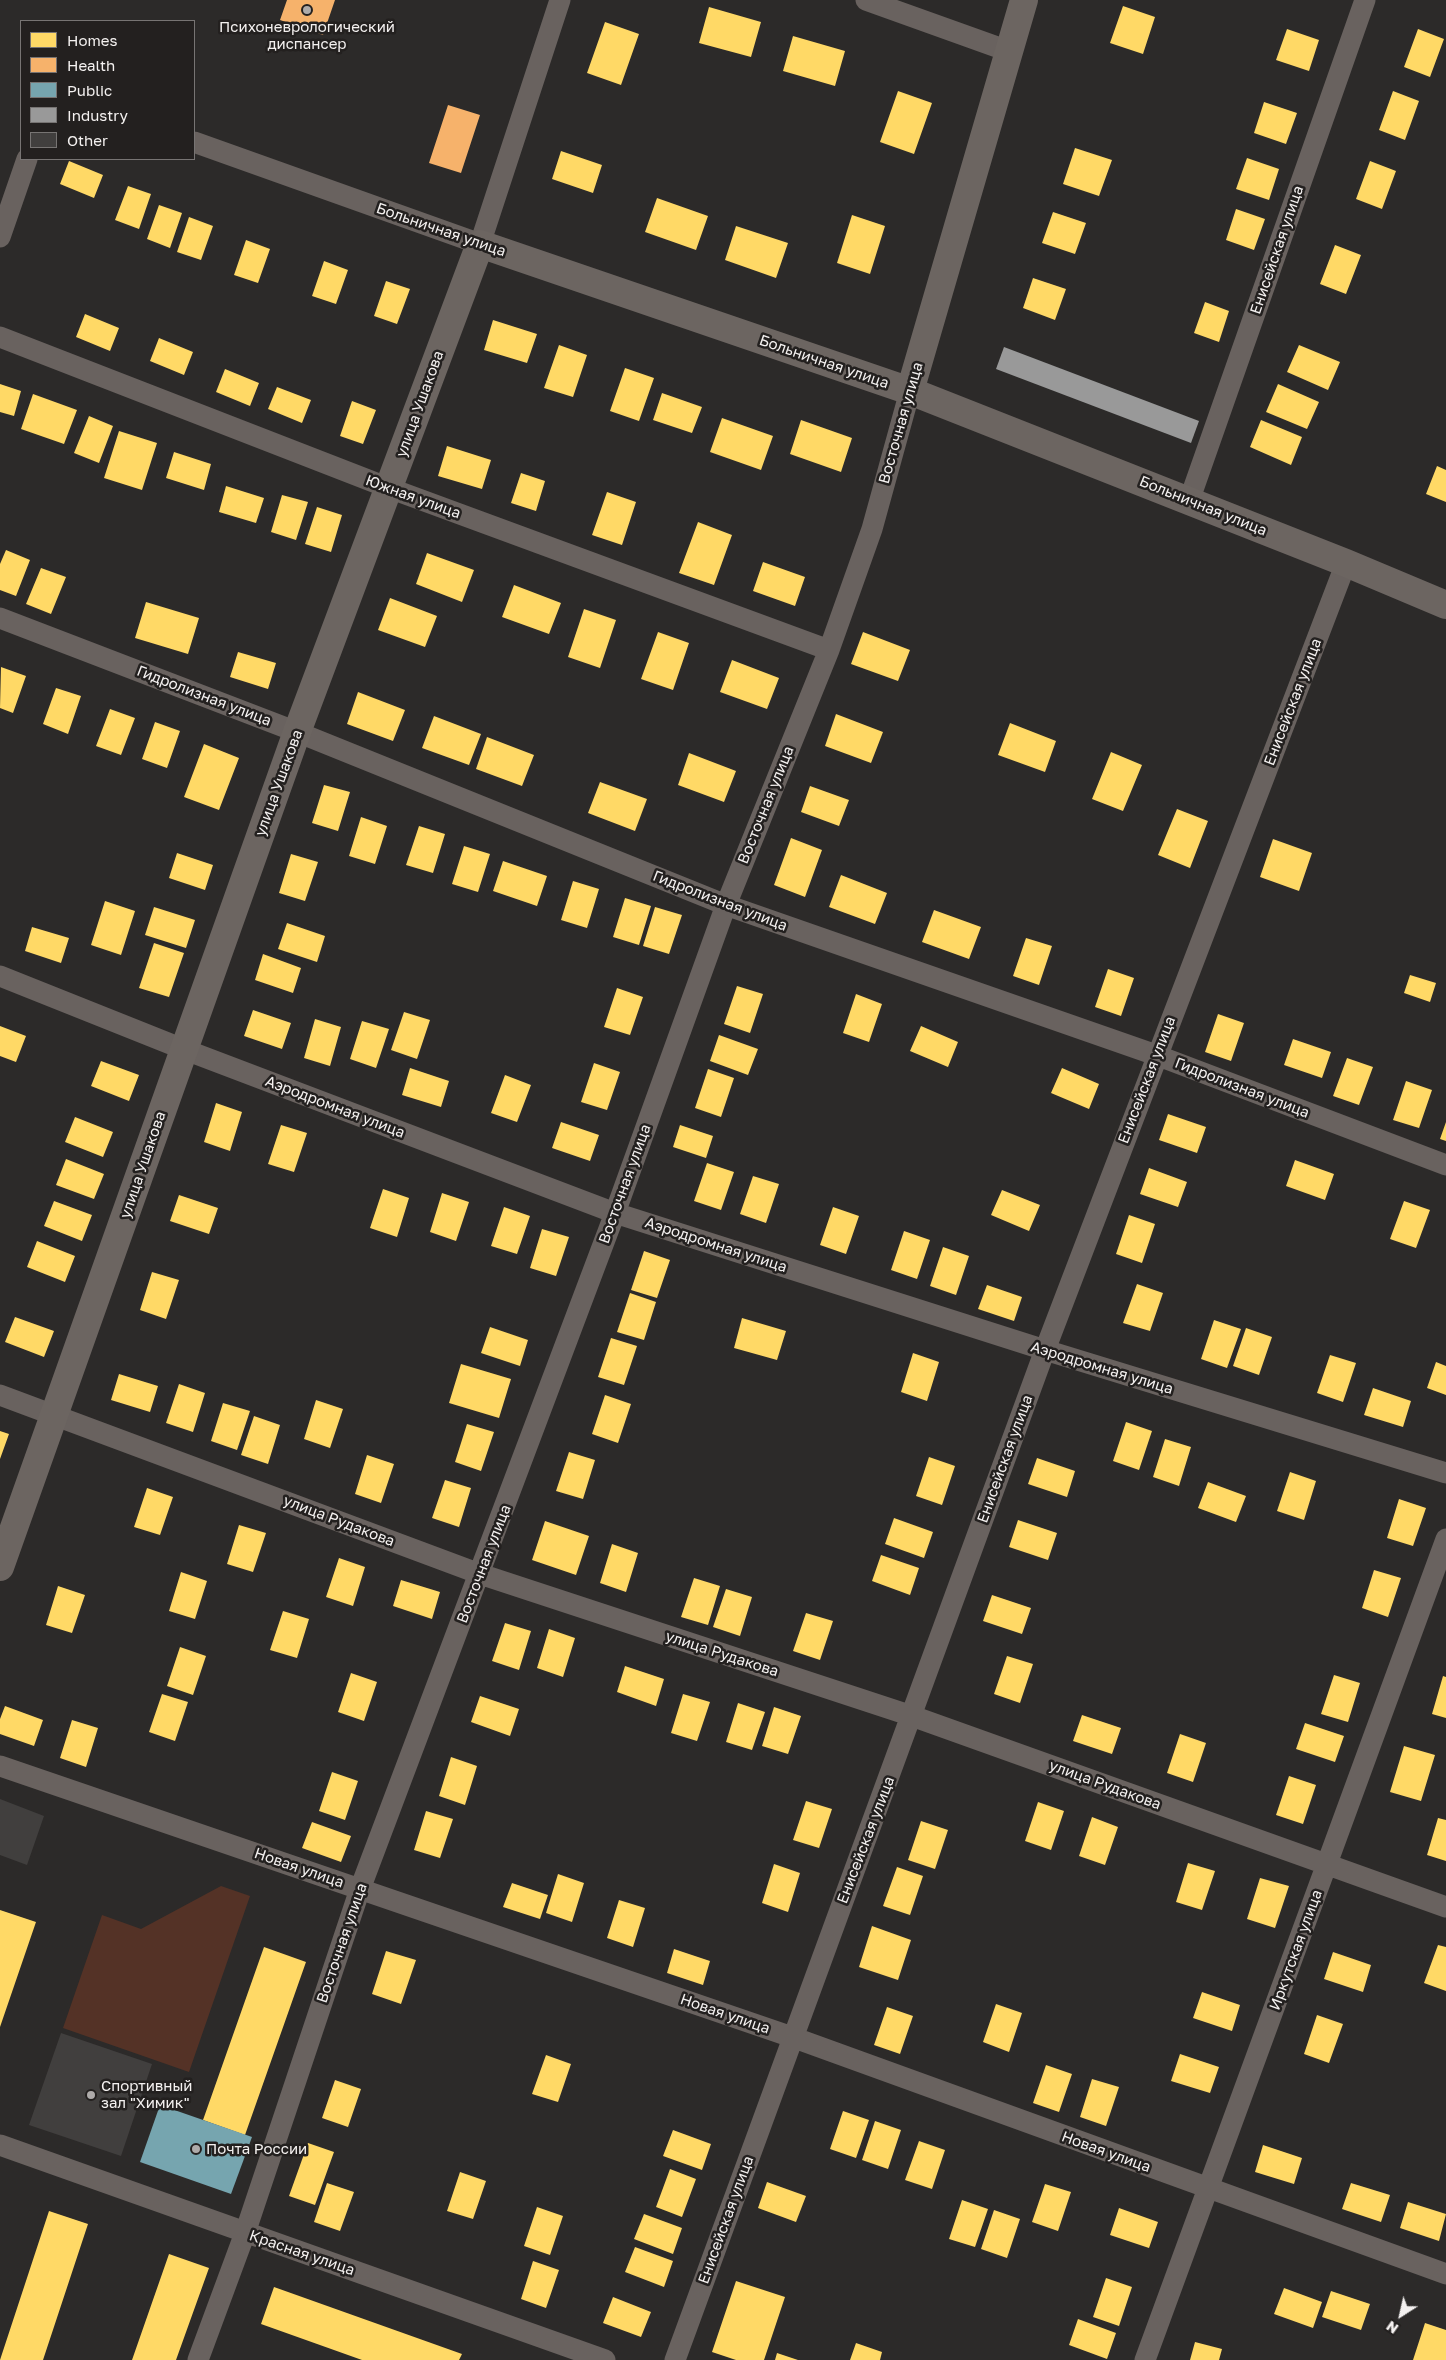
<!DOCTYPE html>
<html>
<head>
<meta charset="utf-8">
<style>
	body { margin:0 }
	#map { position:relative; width:1446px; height:2360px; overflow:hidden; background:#2c2a29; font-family:"Golos Text",sans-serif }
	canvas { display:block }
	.legend { position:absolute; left:20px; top:20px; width:175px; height:140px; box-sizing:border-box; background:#23201f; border:1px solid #777473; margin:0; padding:6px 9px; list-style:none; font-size:15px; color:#f4f1f0 }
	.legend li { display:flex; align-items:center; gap:10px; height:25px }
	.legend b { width:25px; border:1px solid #777473 }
	.north { position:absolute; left:1376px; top:2290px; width:50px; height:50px; -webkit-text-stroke:4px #23201f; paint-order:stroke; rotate:215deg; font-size:14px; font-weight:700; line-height:20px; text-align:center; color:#f4f1f0 }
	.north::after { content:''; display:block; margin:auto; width:18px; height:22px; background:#f4f1f0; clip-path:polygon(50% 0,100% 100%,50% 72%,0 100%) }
</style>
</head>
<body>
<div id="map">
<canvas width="1446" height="2360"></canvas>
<ul class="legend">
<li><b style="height:14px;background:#ffd966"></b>Homes</li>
<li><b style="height:14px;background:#f6b26b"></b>Health</li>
<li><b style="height:14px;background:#76a5af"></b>Public</li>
<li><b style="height:14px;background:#999"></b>Industry</li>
<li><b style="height:14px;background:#413f3e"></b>Other</li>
</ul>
<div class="north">N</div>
</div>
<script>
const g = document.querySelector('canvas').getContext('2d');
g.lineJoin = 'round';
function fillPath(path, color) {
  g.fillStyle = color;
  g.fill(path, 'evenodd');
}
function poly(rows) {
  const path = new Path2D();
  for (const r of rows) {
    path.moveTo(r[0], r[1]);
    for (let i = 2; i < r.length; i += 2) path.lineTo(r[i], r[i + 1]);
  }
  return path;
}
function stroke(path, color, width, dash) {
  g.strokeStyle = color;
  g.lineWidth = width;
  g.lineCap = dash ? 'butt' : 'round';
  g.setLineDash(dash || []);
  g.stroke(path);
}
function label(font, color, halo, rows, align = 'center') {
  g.font = font + ' "Golos Text",sans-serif';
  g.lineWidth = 5;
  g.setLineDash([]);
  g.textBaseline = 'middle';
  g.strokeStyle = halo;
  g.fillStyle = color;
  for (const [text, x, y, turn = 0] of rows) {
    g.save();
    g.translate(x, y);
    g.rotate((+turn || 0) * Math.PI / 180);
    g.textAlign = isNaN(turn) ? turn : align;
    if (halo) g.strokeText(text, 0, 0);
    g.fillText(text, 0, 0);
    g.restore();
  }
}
fillPath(poly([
	[221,1886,250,1896,189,2072,63,2028,102,1915,141,1929]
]), '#543226');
fillPath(poly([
	[1123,6,1155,17,1143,54,1110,43],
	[709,7,761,22,751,57,699,43],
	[605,22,639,34,621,85,587,73],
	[1287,29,1319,40,1309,71,1276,60],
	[1418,29,1444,39,1430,77,1404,67],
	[793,36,845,51,835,86,783,71],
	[898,91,932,103,914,154,880,142],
	[1393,91,1419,101,1405,140,1379,130],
	[1264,102,1297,113,1286,144,1254,133],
	[1075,148,1112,160,1099,196,1063,184],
	[561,151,602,165,593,193,552,179],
	[1247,158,1279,169,1269,200,1236,189],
	[69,161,103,175,94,198,60,184],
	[1370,161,1396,171,1382,209,1356,199],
	[128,186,151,194,139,229,115,220],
	[657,198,708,216,696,250,645,232],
	[159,205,182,213,170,248,147,239],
	[1236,209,1265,219,1254,250,1226,240],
	[1053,212,1086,223,1075,254,1042,243],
	[852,215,885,226,870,274,837,263],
	[189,217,213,226,201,260,177,252],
	[736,226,788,243,776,278,725,260],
	[246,240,270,249,258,283,234,275],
	[1335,245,1361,255,1346,294,1320,284],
	[324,261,348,270,336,304,312,296],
	[1033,278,1066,289,1055,320,1023,308],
	[386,281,410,289,397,324,374,316],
	[1205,302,1229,311,1219,342,1194,333],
	[85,314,119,328,110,351,76,337],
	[493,320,537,334,527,363,484,350],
	[159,338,193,352,184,375,150,361],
	[559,345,587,355,573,397,544,388],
	[1299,345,1340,362,1328,390,1287,372],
	[625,368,654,378,639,421,610,411],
	[225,369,259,383,250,406,216,392],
	[0,384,21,391,14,416,0,412],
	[1278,384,1319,402,1307,429,1266,412],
	[277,387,311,400,302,423,268,409],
	[662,393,702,407,692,433,653,420],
	[33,394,77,410,64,444,21,429],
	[352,401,376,410,363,444,340,436],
	[89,416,113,426,99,463,74,453],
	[722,418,773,436,761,470,710,452],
	[801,420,852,438,841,472,790,454],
	[1261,420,1302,437,1291,465,1250,447],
	[119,431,157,443,142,490,104,478],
	[447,446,491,460,482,489,438,476],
	[174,452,211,464,204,490,166,478],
	[1437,466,1446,470,1446,502,1426,494],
	[521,473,545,481,536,511,511,503],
	[226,486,264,498,256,523,219,512],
	[607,492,636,502,622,545,592,535],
	[282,495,308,502,296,540,271,532],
	[317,507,342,515,331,552,305,544],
	[698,522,732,535,714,585,679,573],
	[6,550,30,560,16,596,0,590,0,564],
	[427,553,474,570,462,602,416,584],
	[763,562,805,577,795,606,753,591],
	[41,568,66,577,51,614,26,604],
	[514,585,561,603,549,634,502,617],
	[390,598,437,616,425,647,378,630],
	[146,602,199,618,188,654,135,638],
	[584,609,616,620,600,668,568,657],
	[658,632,689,643,673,690,641,679],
	[863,632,910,650,898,681,851,664],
	[238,652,276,663,268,689,230,677],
	[732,660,779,678,767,709,720,692],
	[1,667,26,676,13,713,0,708],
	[56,688,81,696,68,734,43,724],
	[358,692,405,710,393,741,347,724],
	[110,709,135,718,121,755,96,746],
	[836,714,883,732,871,763,825,746],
	[434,716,481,734,469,765,422,748],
	[155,722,180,731,167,768,142,759],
	[1010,723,1056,741,1045,772,998,755],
	[487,737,534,755,522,786,476,769],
	[204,744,239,758,219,810,184,797],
	[1111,752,1142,765,1123,811,1092,799],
	[689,753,736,771,724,802,678,785],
	[600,782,647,799,635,831,588,813],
	[324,785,350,792,338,831,312,823],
	[810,786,849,800,839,826,801,812],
	[1177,809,1208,821,1190,868,1158,855],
	[361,817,387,826,375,864,349,856],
	[419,826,445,834,433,873,406,865],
	[791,838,822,850,805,897,774,885],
	[1273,839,1312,853,1299,891,1260,877],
	[464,846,490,854,478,892,452,884],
	[177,853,213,865,205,890,169,878],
	[291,854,318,862,305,901,279,893],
	[503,861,547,876,537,906,493,891],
	[841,875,887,893,875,924,829,907],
	[573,881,599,889,587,928,561,920],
	[625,898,651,906,639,945,613,937],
	[105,901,135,911,121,955,91,945],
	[154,907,195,920,186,948,145,935],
	[655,907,682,915,669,954,643,946],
	[934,910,981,927,969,959,922,942],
	[287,923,325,936,317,962,278,949],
	[32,927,69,938,61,963,25,951],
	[1026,938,1052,946,1039,985,1013,976],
	[154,943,184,953,169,997,139,988],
	[263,954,301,968,293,993,255,980],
	[1108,969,1134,978,1121,1016,1095,1007],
	[1410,975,1436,983,1430,1002,1404,993],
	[737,986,763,994,750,1033,724,1024],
	[617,988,643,997,630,1035,604,1027],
	[856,994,882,1004,869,1042,843,1033],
	[253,1010,291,1023,282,1049,244,1036],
	[404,1012,430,1020,417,1059,391,1050],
	[1218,1014,1244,1023,1231,1061,1205,1052],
	[315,1019,341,1027,330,1066,304,1058],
	[362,1021,389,1029,376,1068,350,1059],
	[0,1026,26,1036,16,1062,0,1056],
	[921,1026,958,1042,948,1067,910,1051],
	[719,1035,758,1049,748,1075,710,1061],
	[1293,1039,1331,1052,1322,1078,1284,1065],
	[1347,1058,1373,1067,1359,1105,1333,1096],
	[101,1061,139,1075,129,1101,91,1086],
	[594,1063,620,1072,607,1110,581,1102],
	[410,1068,449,1081,441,1107,402,1095],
	[1062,1068,1099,1084,1089,1109,1051,1093],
	[708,1069,734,1078,721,1117,695,1108],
	[505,1075,531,1085,517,1122,491,1113],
	[1406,1081,1432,1090,1419,1128,1393,1120],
	[216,1103,242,1112,230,1151,204,1142],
	[1168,1114,1206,1127,1197,1153,1159,1140],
	[75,1117,113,1132,103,1157,65,1142],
	[561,1122,599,1135,590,1161,552,1148],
	[1446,1122,1446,1141,1440,1139],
	[281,1125,307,1133,294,1172,268,1164],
	[680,1125,713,1136,706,1158,673,1147],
	[66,1159,104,1174,94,1199,56,1185],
	[1295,1160,1334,1174,1325,1200,1286,1186],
	[707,1163,734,1172,721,1210,694,1201],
	[1149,1168,1187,1182,1178,1207,1140,1194],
	[753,1176,779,1184,766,1223,740,1214],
	[383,1189,409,1198,397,1237,370,1228],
	[1002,1190,1040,1205,1029,1231,991,1215],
	[442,1193,469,1202,456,1241,430,1232],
	[179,1195,218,1208,209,1234,170,1221],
	[54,1201,92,1215,82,1241,44,1226],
	[1404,1201,1430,1210,1416,1248,1390,1239],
	[504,1207,530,1216,517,1254,491,1246],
	[833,1207,859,1216,846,1254,820,1245],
	[1129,1215,1155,1224,1142,1263,1116,1254],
	[542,1229,569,1237,556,1276,530,1268],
	[904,1231,930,1240,917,1279,891,1270],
	[37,1241,75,1256,65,1282,27,1267],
	[943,1247,969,1256,956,1295,930,1286],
	[644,1251,670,1260,657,1298,631,1290],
	[152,1272,179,1280,166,1319,140,1310],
	[1137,1284,1163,1293,1150,1331,1123,1323],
	[987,1285,1022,1297,1014,1321,978,1309],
	[630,1293,656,1302,644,1340,617,1332],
	[15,1317,54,1331,44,1357,5,1342],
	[742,1318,786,1331,777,1360,734,1348],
	[1214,1320,1241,1329,1227,1368,1201,1359],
	[490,1327,528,1340,520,1366,481,1353],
	[1246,1328,1272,1337,1259,1375,1233,1366],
	[611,1338,637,1346,624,1385,598,1377],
	[913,1353,939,1362,927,1401,901,1392],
	[1330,1355,1356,1363,1343,1402,1317,1393],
	[1436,1362,1446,1366,1446,1395,1427,1388],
	[461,1364,511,1379,499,1418,449,1403],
	[119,1374,158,1386,150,1412,111,1400],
	[179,1384,205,1393,193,1432,166,1423],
	[1373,1388,1411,1401,1403,1427,1364,1415],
	[605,1395,631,1404,618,1443,592,1434],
	[316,1400,343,1409,330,1448,304,1439],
	[223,1403,250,1411,237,1450,211,1441],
	[254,1416,280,1425,268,1464,241,1455],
	[1126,1422,1152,1431,1139,1470,1113,1461],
	[467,1424,494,1432,481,1471,455,1462],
	[0,1431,9,1434,0,1459],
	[1165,1439,1191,1447,1179,1486,1153,1477],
	[569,1452,595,1460,583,1499,556,1491],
	[367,1455,394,1464,381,1503,355,1494],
	[929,1457,955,1466,942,1505,916,1496],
	[1037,1458,1075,1471,1067,1497,1028,1484],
	[1290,1472,1316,1481,1304,1520,1277,1511],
	[445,1480,471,1488,459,1527,432,1518],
	[1208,1482,1246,1496,1236,1522,1198,1508],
	[147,1488,173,1497,160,1535,134,1527],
	[1399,1499,1426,1508,1413,1546,1387,1538],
	[894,1518,933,1532,924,1558,885,1544],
	[1018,1520,1057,1533,1048,1560,1009,1547],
	[545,1521,589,1536,576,1575,532,1560],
	[239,1525,266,1533,253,1572,227,1564],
	[612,1544,638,1553,626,1592,600,1583],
	[881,1555,919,1568,910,1595,872,1581],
	[339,1558,365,1567,353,1606,326,1597],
	[1374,1570,1401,1578,1388,1617,1362,1608],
	[181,1572,207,1581,195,1619,169,1611],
	[694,1578,720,1586,708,1625,681,1617],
	[401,1580,440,1592,432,1619,393,1606],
	[58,1586,85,1595,72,1633,46,1625],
	[726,1589,752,1597,740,1636,713,1627],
	[992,1595,1031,1608,1022,1634,983,1621],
	[283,1611,309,1619,297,1658,270,1650],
	[806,1613,833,1621,820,1660,793,1651],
	[505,1623,531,1631,519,1670,492,1661],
	[549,1629,575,1638,563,1677,537,1668],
	[180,1647,206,1656,193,1695,167,1686],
	[1007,1656,1033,1664,1020,1703,994,1694],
	[625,1666,664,1679,656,1706,617,1692],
	[351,1673,377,1682,364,1721,338,1712],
	[1334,1675,1360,1683,1348,1722,1321,1714],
	[1443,1676,1446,1677,1446,1718,1432,1714],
	[162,1694,188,1702,175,1741,149,1732],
	[683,1694,710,1702,697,1741,671,1733],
	[480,1696,519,1709,510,1736,471,1722],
	[738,1703,765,1712,752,1750,726,1742],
	[5,1706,43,1720,34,1746,0,1734,0,1719],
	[774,1707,801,1716,788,1754,762,1746],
	[1082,1715,1121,1728,1112,1754,1073,1741],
	[72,1720,98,1728,86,1767,60,1758],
	[1305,1723,1344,1736,1335,1762,1296,1749],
	[1180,1734,1206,1743,1193,1782,1167,1773],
	[1404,1746,1435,1755,1421,1801,1390,1792],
	[451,1757,477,1766,465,1805,439,1796],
	[332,1772,358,1781,345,1820,319,1811],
	[1289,1776,1316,1785,1303,1824,1276,1815],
	[806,1801,832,1809,819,1848,793,1840],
	[1038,1802,1064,1811,1051,1850,1025,1841],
	[426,1811,453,1819,440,1858,414,1850],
	[1092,1817,1118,1827,1105,1865,1079,1856],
	[1438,1818,1446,1820,1446,1861,1427,1855],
	[921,1821,948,1830,935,1869,908,1860],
	[312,1822,351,1836,341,1862,302,1848],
	[1188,1863,1215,1871,1202,1910,1176,1902],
	[774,1864,800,1873,788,1912,762,1903],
	[897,1867,923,1876,910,1915,883,1906],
	[558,1874,584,1883,572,1922,546,1913],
	[1260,1878,1289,1886,1275,1928,1247,1919],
	[512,1883,548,1895,540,1919,503,1907],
	[619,1900,645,1908,633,1947,607,1938],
	[0,1910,36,1922,0,2027],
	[872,1926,911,1940,898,1980,859,1967],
	[1438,1945,1446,1947,1446,1991,1424,1983],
	[264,1947,306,1962,245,2135,203,2120],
	[674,1949,710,1961,703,1985,667,1973],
	[386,1951,416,1960,401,2004,372,1994],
	[1333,1952,1371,1965,1363,1992,1324,1979],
	[1202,1992,1240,2005,1232,2031,1193,2018],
	[996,2004,1022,2013,1009,2052,983,2042],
	[887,2007,913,2016,900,2054,874,2045],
	[1317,2015,1343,2024,1329,2063,1304,2054],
	[1180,2054,1219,2067,1210,2093,1171,2081],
	[546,2055,571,2064,558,2102,532,2094],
	[1046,2065,1072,2074,1059,2112,1033,2103],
	[1092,2079,1119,2087,1106,2126,1080,2117],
	[335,2080,361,2089,348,2127,322,2118],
	[843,2111,869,2120,856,2158,830,2149],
	[875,2121,901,2130,888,2169,862,2160],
	[673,2130,711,2144,702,2170,663,2156],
	[919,2141,945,2150,932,2189,905,2180],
	[308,2143,334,2152,315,2205,289,2196],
	[1263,2145,1302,2158,1294,2184,1255,2172],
	[670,2169,696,2179,682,2217,656,2207],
	[460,2172,486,2181,473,2219,447,2211],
	[767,2182,806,2196,796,2222,758,2208],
	[327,2183,354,2192,340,2231,314,2222],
	[1351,2183,1390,2195,1381,2222,1342,2209],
	[1045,2184,1071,2192,1058,2231,1032,2222],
	[962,2200,988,2209,975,2247,949,2239],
	[1408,2202,1446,2214,1439,2241,1400,2228],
	[537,2207,563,2216,550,2255,524,2246],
	[1119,2208,1158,2222,1149,2248,1110,2235],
	[994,2210,1020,2219,1007,2258,981,2249],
	[49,2211,88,2224,43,2360,0,2360],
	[644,2214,682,2228,673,2254,634,2239],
	[635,2247,673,2261,664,2287,625,2272],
	[169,2254,209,2268,176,2360,132,2360],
	[533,2261,559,2270,546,2308,521,2299],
	[1106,2278,1132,2287,1119,2326,1093,2317],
	[736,2281,785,2297,764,2360,736,2360,712,2352],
	[274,2287,462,2354,459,2360,362,2360,261,2324],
	[1284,2288,1322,2302,1313,2328,1274,2314],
	[1331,2291,1370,2304,1361,2330,1322,2317],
	[613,2297,651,2312,641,2337,603,2323],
	[1078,2319,1116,2333,1107,2359,1069,2345],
	[1425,2323,1446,2330,1446,2360,1413,2360],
	[1195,2342,1222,2349,1219,2360,1190,2360],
	[856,2343,882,2352,880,2360,850,2360],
	[777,2353,798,2360,775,2360]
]), '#ffd966');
fillPath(poly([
	[287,0,335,0,323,35,280,20],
	[448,105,480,115,461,173,429,163]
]), '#f6b26b');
fillPath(poly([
	[160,2105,252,2137,231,2194,140,2162]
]), '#76a5af');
fillPath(poly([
	[1004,347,1199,421,1191,443,996,369]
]), '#999');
fillPath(poly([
	[0,1799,44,1816,27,1865,0,1855],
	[61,2033,152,2064,121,2156,29,2125]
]), '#413f3e');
stroke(poly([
	[866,0,1011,52],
	[194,142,480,244,560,0],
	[0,237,27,159],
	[0,337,389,488,829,650],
	[1189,501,1365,0],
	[0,618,297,732,726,905,1156,1055,1446,1165],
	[0,976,183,1049,615,1213,1045,1350,1446,1473],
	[0,1395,480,1574,912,1716,1446,1907],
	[0,1766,792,2037,1446,2274],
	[0,2145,605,2360],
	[198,2360,245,2233,360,1889,615,1213,726,905,829,650,872,529,910,391],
	[675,2360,1045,1350,1346,563],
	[1145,2360,1446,1539]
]), '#69625f', 21);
stroke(poly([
	[910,391,1024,0],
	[0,1567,297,732,480,244,910,391,1346,563,1446,605]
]), '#6c6561', 28);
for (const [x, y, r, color] of [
	[307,10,5,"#aeabaa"],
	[91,2095,5,"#aeabaa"],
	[196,2149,5,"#aeabaa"]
]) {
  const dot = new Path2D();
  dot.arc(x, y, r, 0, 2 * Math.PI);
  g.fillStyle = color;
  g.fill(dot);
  stroke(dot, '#23201f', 2);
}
label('15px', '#f4f1f0', '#23201f', [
	["Психоневрологический",307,27,"center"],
	["диспансер",307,44,"center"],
	["Спортивный",101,2086],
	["зал \"Химик\"",101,2103],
	["Почта России",206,2149]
], 'left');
label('15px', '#f4f1f0', '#23201f', [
	["Больничная улица",441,230,19],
	["Енисейская улица",1277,250,-71],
	["Больничная улица",824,362,19],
	["улица Ушакова",420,404,-70],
	["Восточная улица",901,423,-74],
	["Южная улица",413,497,20],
	["Больничная улица",1203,506,22],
	["Гидролизная улица",204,696,21],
	["Енисейская улица",1293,702,-69],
	["улица Ушакова",279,783,-70],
	["Восточная улица",766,805,-68],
	["Гидролизная улица",720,901,21],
	["Енисейская улица",1147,1080,-69],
	["Гидролизная улица",1242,1088,21],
	["Аэродромная улица",335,1107,21],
	["улица Ушакова",143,1165,-71],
	["Восточная улица",625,1184,-70],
	["Аэродромная улица",716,1245,18],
	["Аэродромная улица",1102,1368,17],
	["Енисейская улица",1005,1459,-70],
	["улица Рудакова",339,1521,21],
	["Восточная улица",484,1564,-69],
	["улица Рудакова",722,1654,18],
	["улица Рудакова",1105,1785,20],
	["Енисейская улица",866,1840,-69],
	["Новая улица",299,1868,19],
	["Восточная улица",342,1943,-71],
	["Иркутская улица",1296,1950,-70],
	["Новая улица",725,2014,19],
	["Новая улица",1106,2152,20],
	["Енисейская улица",726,2220,-70],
	["Красная улица",302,2253,19]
]);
</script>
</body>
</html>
